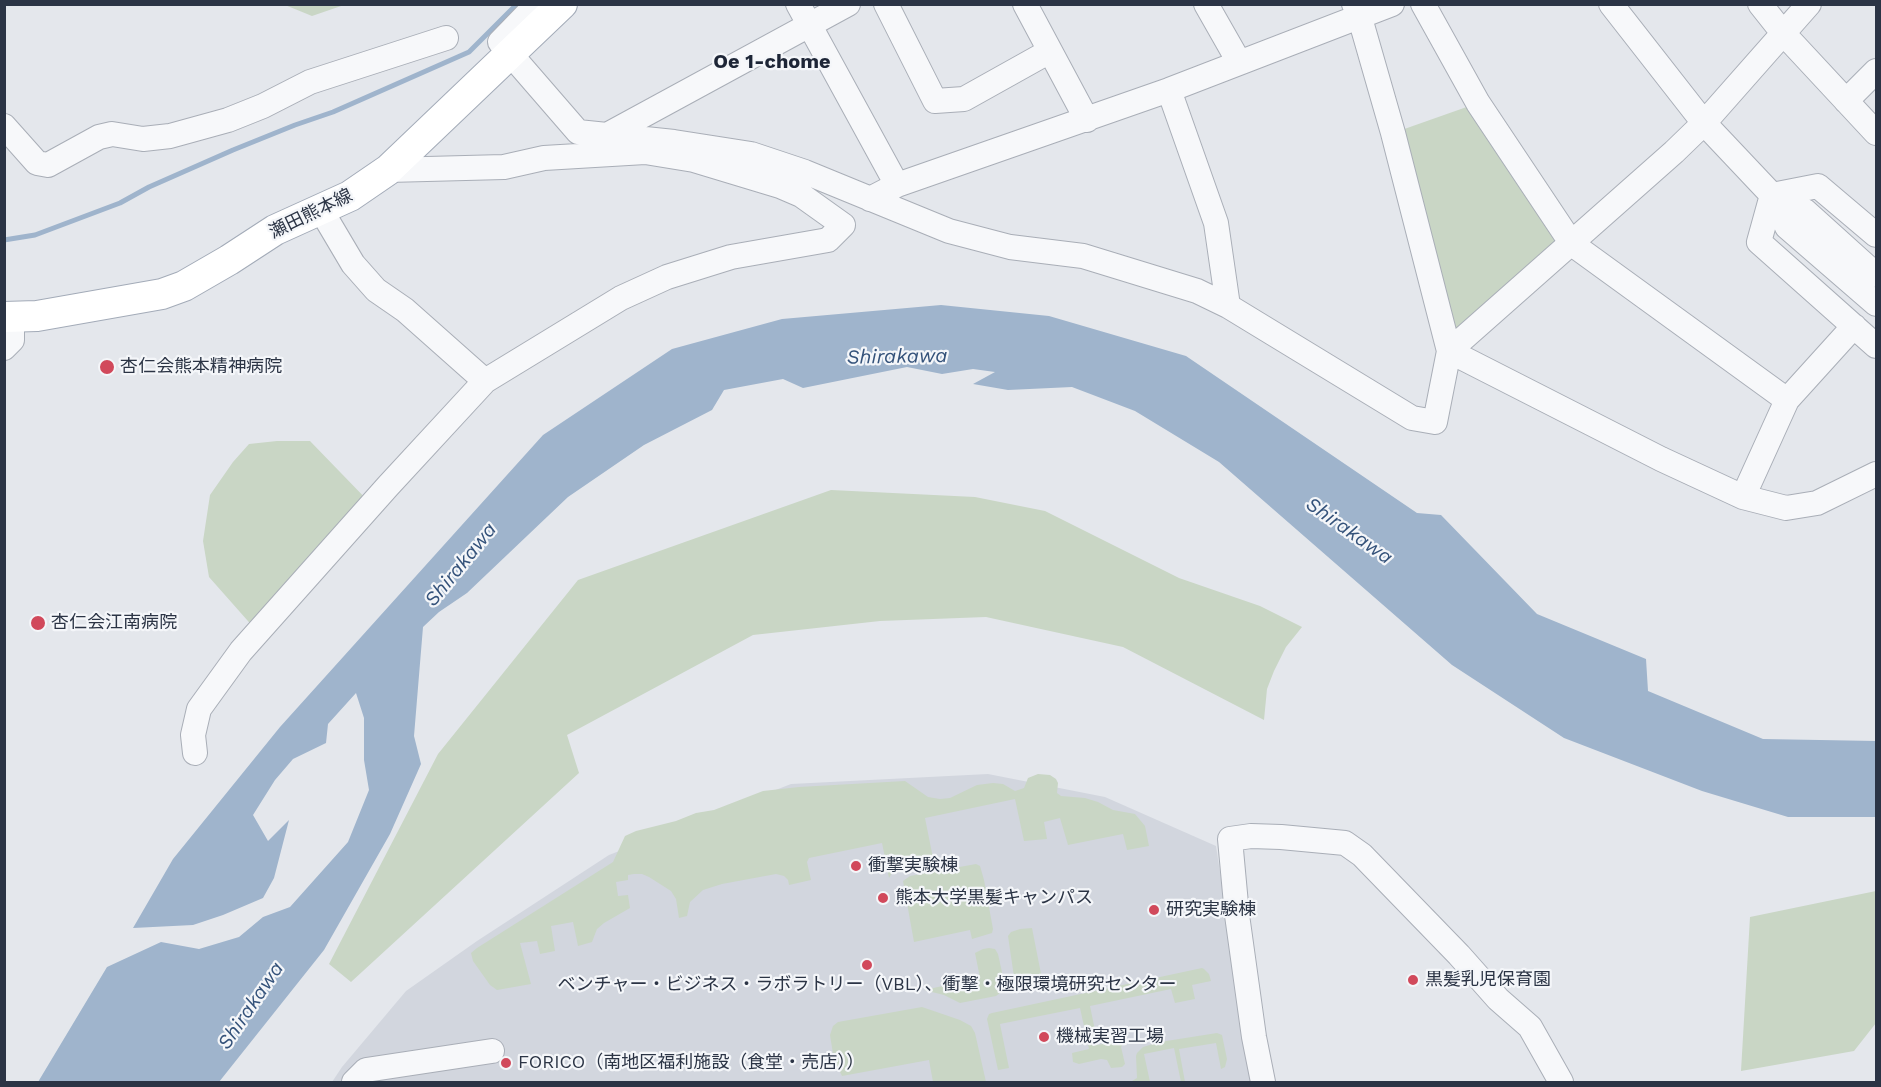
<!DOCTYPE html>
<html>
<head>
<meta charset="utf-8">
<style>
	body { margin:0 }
	#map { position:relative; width:1881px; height:1087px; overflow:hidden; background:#e4e7ec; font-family:"Work Sans",sans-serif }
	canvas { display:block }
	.frame { position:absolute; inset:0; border:6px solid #2b3445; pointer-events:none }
</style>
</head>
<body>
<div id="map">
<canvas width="1881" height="1087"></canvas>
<div class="frame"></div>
</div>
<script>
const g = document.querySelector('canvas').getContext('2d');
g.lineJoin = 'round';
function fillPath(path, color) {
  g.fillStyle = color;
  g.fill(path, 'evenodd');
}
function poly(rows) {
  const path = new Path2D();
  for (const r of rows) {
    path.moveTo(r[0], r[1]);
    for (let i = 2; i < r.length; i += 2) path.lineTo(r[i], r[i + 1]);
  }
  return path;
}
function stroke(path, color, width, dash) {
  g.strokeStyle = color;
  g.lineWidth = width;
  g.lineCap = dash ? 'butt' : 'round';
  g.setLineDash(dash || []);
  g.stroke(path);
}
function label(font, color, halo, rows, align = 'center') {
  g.font = font + ' "Work Sans","Noto Sans JP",sans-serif';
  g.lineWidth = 4.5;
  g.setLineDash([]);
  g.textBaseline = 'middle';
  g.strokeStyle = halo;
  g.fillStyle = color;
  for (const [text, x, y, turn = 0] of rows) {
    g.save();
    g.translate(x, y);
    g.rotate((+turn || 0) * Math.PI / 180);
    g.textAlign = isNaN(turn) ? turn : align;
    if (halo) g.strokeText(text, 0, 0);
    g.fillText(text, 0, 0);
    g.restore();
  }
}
fillPath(poly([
	[988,774,1105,797,1216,846,1252,1082,332,1082,342,1067,406,991,477,941,609,855,791,784]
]), '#d2d6de');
fillPath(poly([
	[285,5,344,5,312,16],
	[1478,103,1572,244,1449,351,1393,133],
	[277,441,310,441,371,504,255,629,209,577,203,541,210,495,233,462,249,444],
	[831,490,975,497,1045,511,1179,578,1260,606,1302,627,1286,647,1274,671,1267,689,1264,720,1123,647,986,617,880,621,753,635,567,735,579,773,351,982,329,964,438,754,578,580],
	[1038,774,1050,775,1056,779,1058,783,1057,793,1061,796,1085,798,1098,802,1113,810,1135,814,1145,826,1149,846,1127,850,1123,834,1068,845,1060,818,1044,822,1047,839,1024,841,1015,799,925,818,933,858,900,866,894,869,889,878,882,843,809,858,807,862,811,880,789,885,788,880,784,876,776,874,722,884,703,890,690,902,687,916,679,918,676,899,671,891,649,877,642,874,634,874,628,875,628,880,616,882,618,896,628,895,630,908,604,923,597,929,592,942,578,946,573,922,551,926,555,951,540,954,537,941,520,943,531,984,497,990,490,985,473,961,471,953,477,948,613,862,625,836,636,831,676,821,696,813,714,810,763,791,799,787,905,781,928,797,940,799,950,798,977,785,993,783,1003,784,1015,791,1024,788,1028,778],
	[976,864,980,866,984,880,993,929,992,933,972,939,970,930,914,942,903,881,910,876],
	[1876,891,1876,1023,1854,1051,1741,1071,1750,917],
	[1032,928,1043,984,1035,987,1020,988,1016,983,1014,977,1008,936,1011,932,1020,929],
	[989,948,995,949,998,954,1005,986,1000,993,996,996,960,1003,944,995,924,990,980,978,975,953,983,949],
	[1202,968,1204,969,1209,974,1211,981,1192,985,1195,999,1175,1003,1171,989,1090,1006,1098,1045,1127,1039,1121,1047,1125,1064,1122,1067,1111,1068,1107,1060,1101,1059,1079,1064,1073,1062,1072,1053,1089,1049,1080,1008,1000,1024,1009,1068,998,1070,987,1019,989,1014,992,1013],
	[922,1007,960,1020,971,1026,975,1033,986,1082,933,1082,929,1060,842,1076,834,1060,830,1035,833,1026,838,1022],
	[1217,1033,1222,1035,1227,1059,1225,1067,1221,1069,1216,1043,1179,1049,1185,1082,1181,1082,1174,1048,1144,1054,1150,1082,1116,1082,1132,1081,1137,1078,1136,1056,1137,1053,1143,1047,1160,1042]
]), '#c9d6c5');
fillPath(poly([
	[941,305,1049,316,1186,356,1417,513,1441,515,1537,614,1646,659,1648,691,1763,739,1876,741,1876,817,1788,817,1702,791,1564,738,1452,665,1219,462,1135,411,1072,387,1008,390,973,384,995,372,973,369,942,374,907,367,803,388,783,379,724,390,712,410,644,445,568,497,467,593,439,612,423,627,414,736,421,764,390,834,324,950,219,1082,38,1082,107,967,161,942,199,949,239,937,263,917,290,907,348,842,369,790,364,760,364,718,356,693,328,724,326,743,293,759,275,780,253,815,268,841,289,820,274,878,263,898,223,915,193,925,133,928,173,859,280,727,543,435,672,349,782,319]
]), '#9fb4cc');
stroke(poly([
	[4,240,35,235,120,203,149,187,233,150,295,125,333,112,469,52,517,4]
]), '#9fb4cc', 5);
const minor = poly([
	[537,4,500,42,578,132,674,142,751,154,805,172,949,231,1010,247,1083,256,1197,291,1228,306,1412,418,1435,422,1449,351,1393,133,1360,18,1354,4],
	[798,4,897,185],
	[886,4,935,101,964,99,1050,51],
	[1025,4,1087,120],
	[1206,4,1239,62],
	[1423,4,1478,103,1572,244,1787,400],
	[1611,4,1704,123,1772,195,1787,227,1876,304],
	[1760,4,1783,33,1876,133],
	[1169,90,1216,223,1228,306],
	[1846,101,1876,71],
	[4,126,37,163,48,165,99,137,112,134,143,139,170,136,228,120,263,106,310,82,446,38],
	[607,135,848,4],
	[1772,195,1759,242,1876,346],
	[1772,195,1805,211,1876,275],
	[1772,195,1818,186,1876,235],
	[870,199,897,185,1169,90,1392,4],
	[321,210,353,264,376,290,405,310,485,381],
	[4,348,12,340,12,317],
	[1449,351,1674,152,1704,123,1809,4],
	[1449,351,1661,459,1743,497,1786,508,1817,503,1876,474],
	[1743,497,1787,400,1854,326],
	[195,753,193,735,199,709,241,651,388,486,485,381,621,298,667,277,731,257,828,240,843,225,801,195,780,186,694,160,645,152,544,158,504,167,388,170],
	[354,1082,366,1070,492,1051],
	[1263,1082,1254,1037,1237,915,1230,839,1251,836,1281,837,1345,843,1362,855,1459,955,1498,999,1530,1027,1561,1082]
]);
const major = poly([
	[4,317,37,316,162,294,184,286,229,260,275,230,350,196,388,170,562,4]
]);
stroke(minor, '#a9aeb7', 26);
stroke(major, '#a3abb8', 32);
stroke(minor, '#f7f8fa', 24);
stroke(major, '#fff', 30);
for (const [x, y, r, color] of [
	[107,367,8,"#d1495b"],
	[38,623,8,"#d1495b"],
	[856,866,6,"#d1495b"],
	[883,898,6,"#d1495b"],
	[1154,910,6,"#d1495b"],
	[867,965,6,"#d1495b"],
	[1413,980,6,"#d1495b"],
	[1044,1037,6,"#d1495b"],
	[506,1063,6,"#d1495b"]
]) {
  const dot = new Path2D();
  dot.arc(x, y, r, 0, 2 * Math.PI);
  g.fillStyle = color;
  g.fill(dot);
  stroke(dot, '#f4f6f9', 2);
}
label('18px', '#2b3445', '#f4f6f9', [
	["瀬田熊本線",311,214,-26]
]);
label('18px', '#2b3445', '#f4f6f9', [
	["杏仁会熊本精神病院",120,367],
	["杏仁会江南病院",51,623],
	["衝撃実験棟",868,866],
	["熊本大学黒髪キャンパス",895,898],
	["研究実験棟",1166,910],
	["黒髪乳児保育園",1425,980],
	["ベンチャー・ビジネス・ラボラトリー（VBL）、衝撃・極限環境研究センター",867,985,"center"],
	["機械実習工場",1056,1037],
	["FORICO（南地区福利施設（食堂・売店））",518,1063]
], 'left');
label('bold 20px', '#1d2536', '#f4f6f9', [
	["Oe 1-chome",772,62]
]);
label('italic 20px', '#34527a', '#f4f6f9', [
	["Shirakawa",897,357,-1],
	["Shirakawa",1349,531,35],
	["Shirakawa",461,565,-51],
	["Shirakawa",251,1006,-56]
]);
</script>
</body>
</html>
